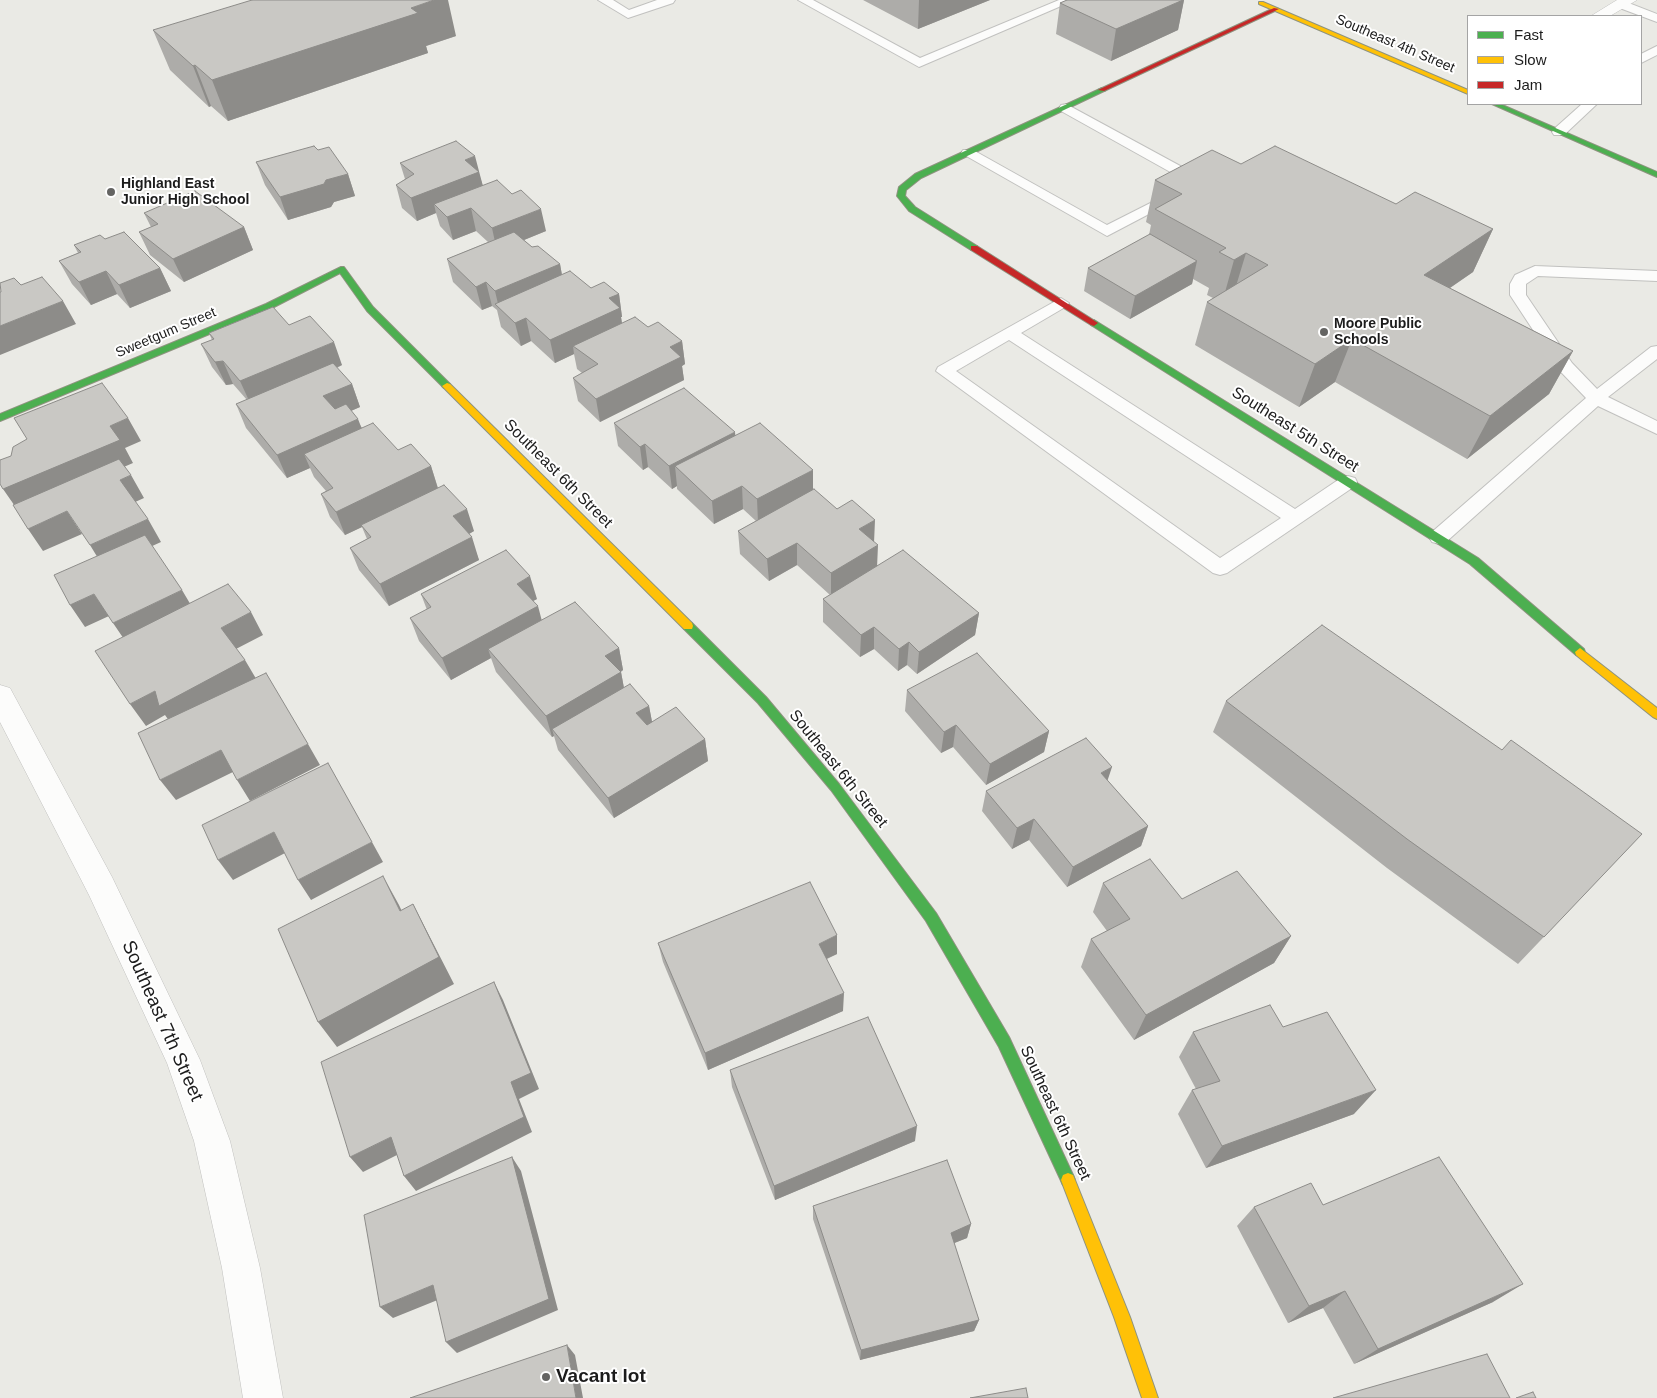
<!DOCTYPE html>
<html>
<head>
<meta charset="utf-8">
<style>
	body { margin:0 }
	#map { position:relative; width:1657px; height:1398px; overflow:hidden; background:#eaeae5; font-family:Helvetica,sans-serif }
	canvas { display:block }
	.legend { position:absolute; left:1467px; top:15px; width:175px; height:90px; box-sizing:border-box; background:#fff; border:1px solid #a4a4a4; margin:0; padding:6px 9px; list-style:none; font-size:15px; color:#1c1c1c }
	.legend li { display:flex; align-items:center; gap:10px; height:25px }
	.legend b { width:25px; border:1px solid #a4a4a4 }
</style>
</head>
<body>
<div id="map">
<canvas width="1657" height="1398"></canvas>
<ul class="legend">
<li><b style="height:6px;background:#4caf50"></b>Fast</li>
<li><b style="height:6px;background:#ffc107"></b>Slow</li>
<li><b style="height:6px;background:#c62828"></b>Jam</li>
</ul>
</div>
<script>
const g = document.querySelector('canvas').getContext('2d');
g.lineJoin = 'round';
function poly(rows) {
  const path = new Path2D();
  for (const r of rows) {
    path.moveTo(r[0], r[1]);
    for (let i = 2; i < r.length; i += 2) path.lineTo(r[i], r[i + 1]);
  }
  return path;
}
function stroke(path, color, width, dash) {
  g.strokeStyle = color;
  g.lineWidth = width;
  g.lineCap = dash ? 'butt' : 'round';
  g.setLineDash(dash || []);
  g.stroke(path);
}
function fillPath(path, color) {
  g.fillStyle = color;
  g.fill(path, 'evenodd');
}
function label(font, color, halo, rows, align = 'center') {
  g.font = font + ' Helvetica,sans-serif';
  g.lineWidth = 4;
  g.setLineDash([]);
  g.textBaseline = 'middle';
  g.strokeStyle = halo;
  g.fillStyle = color;
  for (const [text, x, y, turn = 0] of rows) {
    g.save();
    g.translate(x, y);
    g.rotate((+turn || 0) * Math.PI / 180);
    g.textAlign = isNaN(turn) ? turn : align;
    if (halo) g.strokeText(text, 0, 0);
    g.fillText(text, 0, 0);
    g.restore();
  }
}
const lane = poly([
	[598,0,613,0,629,10,657,0,675,0,673,3,628,18,598,0],
	[798,0,813,0,920,58,1059,0,1075,0,919,67,798,0],
	[1621,0,1657,14,1657,22,1617,7,1615,4,1617,1,1621,0],
	[1657,46,1657,55,1641,63,1641,54,1657,46],
	[1066,104,1206,180,1208,183,1107,236,961,153,963,150,973,150,1107,225,1190,183,1061,111,1059,108,1061,105,1066,104],
	[1582,104,1597,104,1564,135,1554,135,1552,132,1554,129,1582,104],
	[1535,266,1657,271,1657,281,1538,276,1526,284,1526,295,1572,363,1597,389,1651,347,1657,346,1657,359,1608,397,1657,421,1657,434,1598,406,1446,542,1439,544,1432,542,1429,537,1432,532,1586,398,1560,371,1510,295,1510,284,1515,275,1535,266],
	[1061,298,1069,303,1067,306,1021,333,1295,509,1341,478,1348,476,1355,478,1357,482,1355,486,1227,573,1220,575,1213,573,936,371,938,367,1061,298],
	[1009,340,1281,518,1220,558,956,371,1009,340]
]);
const street = poly([
	[1617,0,1637,0,1610,16,1591,16,1617,0],
	[0,685,10,688,112,877,200,1060,230,1141,260,1268,283,1398,243,1398,222,1268,194,1141,167,1063,89,895,0,722,0,685]
]);
const fast = poly([
	[1102,88,1106,90,1104,91,921,178,906,190,905,196,915,207,977,246,977,250,971,250,909,211,897,196,899,187,915,174,1102,88],
	[1492,104,1500,104,1657,172,1657,177,1492,104],
	[341,267,344,267,373,307,450,384,450,388,444,388,367,311,340,273,272,308,0,421,0,414,266,304,341,267],
	[1094,320,1478,558,1584,649,1585,652,1584,655,1576,655,1470,564,1091,325,1090,323,1094,320],
	[688,622,692,623,766,697,839,784,936,913,1009,1037,1073,1175,1075,1180,1073,1185,1068,1187,1063,1185,999,1047,926,921,831,790,758,703,684,629,683,626,684,623,688,622]
]);
const slow = poly([
	[1259,2,1263,2,1468,90,1468,94,1259,4,1259,2],
	[447,383,450,384,692,623,693,626,692,629,684,629,444,388,442,386,447,383],
	[1580,648,1657,708,1657,719,1653,717,1576,655,1575,652,1580,648],
	[1068,1173,1073,1175,1075,1180,1130,1317,1158,1398,1142,1398,1114,1317,1061,1180,1063,1175,1068,1173]
]);
const jam = poly([
	[1274,8,1279,9,1104,91,1098,90,1274,8],
	[971,246,977,246,1098,323,1094,326,1091,325,971,250,971,246]
]);
stroke(lane, '#c1c1bf', 2);
stroke(street, '#c1c1bf', 1);
stroke(fast, '#8e937f', 2);
stroke(slow, '#8e937f', 2);
stroke(jam, '#8e937f', 2);
fillPath(lane, '#fcfcfb');
fillPath(street, '#fcfcfb');
fillPath(fast, '#4caf50');
fillPath(slow, '#ffc107');
fillPath(jam, '#c62828');
fillPath(poly([
	[863,0,990,0,918,29],
	[1067,0,1184,0,1178,30,1111,61,1056,34,1060,3],
	[153,30,456,36,426,46,428,53,228,121,211,106,209,107,170,70],
	[318,150,348,174,355,196,334,202,331,207,288,220,265,185,256,162],
	[400,163,478,171,483,186,546,231,524,240,532,247,560,264,562,275,591,288,619,294,622,317,621,317,622,323,648,327,682,341,685,364,682,366,684,380,600,422,578,401,573,378,582,373,577,369,574,354,555,363,531,341,521,346,501,327,497,310,492,306,482,310,453,282,447,259,488,242,476,231,453,240,440,226,436,213,417,221,402,208,396,185,405,179],
	[1241,164,1493,229,1473,272,1450,288,1573,351,1549,394,1467,459,1335,382,1299,407,1195,345,1207,302,1213,298,1207,295,1209,288,1193,279,1192,284,1130,319,1084,291,1088,268,1149,235,1151,225,1146,222,1155,180],
	[144,213,244,227,253,250,184,282,150,255,139,232,151,227],
	[105,239,160,268,171,291,130,308,117,294,91,305,72,284,59,261,78,253,74,245],
	[289,325,342,365,337,368,352,384,360,407,351,411,362,428,398,450,431,466,438,488,474,531,469,534,479,560,389,606,359,570,350,548,367,539,362,527,345,535,330,517,321,494,326,491,314,477,310,468,287,478,246,428,236,404,247,400,233,384,226,385,212,367,201,344,212,340,209,333],
	[614,423,735,435,813,490,874,542,877,566,979,613,975,635,917,674,907,665,898,671,874,649,860,657,823,622,823,599,830,595,797,565,769,581,740,554,738,531,756,521,743,509,714,524,677,489,677,486,672,489,648,467,643,470,618,446],
	[421,594,537,599,533,601,541,620,619,648,623,670,621,672,624,688,649,706,652,722,705,739,708,761,614,818,558,750,554,736,552,737,496,672,491,658,451,680,419,641,410,618,427,610],
	[907,690,1049,731,1044,752,986,785,953,747,941,753,905,711],
	[1226,701,1502,750,1642,834,1518,964,1387,868,1213,732],
	[1107,780,1148,826,1141,846,1067,887,1029,840,1012,849,982,811,986,791],
	[1103,883,1182,899,1291,936,1274,963,1134,1040,1081,967,1091,939,1107,931,1093,912],
	[658,943,837,954,827,959,843,1011,708,1070,663,962],
	[1283,1027,1354,1114,1206,1168,1178,1114,1192,1090,1196,1089,1179,1057,1193,1032],
	[730,1070,915,1141,775,1200,732,1087],
	[1323,1205,1493,1302,1354,1364,1323,1308,1288,1323,1237,1226,1254,1207],
	[813,1206,971,1224,967,1238,954,1243,979,1320,974,1331,860,1360,813,1219]
]), '#adaca9');
fillPath(poly([
	[434,0,448,0,456,36,426,46,428,53,228,121,212,80,411,8],
	[919,0,990,0,918,29],
	[1183,0,1184,0,1178,30,1111,61,1116,29],
	[195,65,211,106,209,107,193,66],
	[475,156,485,194,434,204,436,213,417,221,411,198,465,160],
	[348,174,355,196,334,202,331,207,288,220,280,197,326,180],
	[471,208,476,231,453,240,447,217],
	[541,209,546,231,497,251,492,228],
	[244,227,253,250,184,282,173,259],
	[1493,229,1473,272,1406,318,1424,275],
	[1246,253,1233,296,1222,303,1234,260],
	[1197,261,1192,284,1130,319,1135,296],
	[560,264,564,287,499,308,495,291],
	[160,268,171,291,130,308,119,285],
	[106,271,117,294,91,305,79,282],
	[486,282,492,306,482,310,476,287],
	[619,294,622,317,621,317,623,331,573,346,574,354,555,363,550,340,609,298],
	[63,301,76,324,0,355,0,326],
	[526,318,531,341,521,346,515,323],
	[1352,339,1335,382,1299,407,1315,364],
	[682,341,685,364,682,366,684,380,600,422,596,399,670,347],
	[334,342,342,365,251,405,240,381],
	[1573,351,1549,394,1467,459,1490,416],
	[223,361,233,384,226,385,215,362],
	[352,384,360,407,332,419,323,396],
	[128,418,141,441,125,448,133,463,19,512,3,489,110,426],
	[358,419,367,442,304,454,310,468,287,478,277,455],
	[735,432,737,455,675,466,677,486,672,489,669,466],
	[645,444,648,467,643,470,640,447],
	[431,466,438,489,361,525,362,527,345,535,336,512],
	[813,470,813,493,758,522,757,499],
	[131,475,144,498,133,503,120,480],
	[742,486,743,509,714,524,712,501],
	[467,509,474,531,460,539,453,516],
	[67,511,82,534,43,551,28,529],
	[148,519,161,542,104,568,90,545],
	[875,520,874,543,859,529],
	[472,537,479,560,389,606,380,584],
	[797,543,797,565,769,581,767,559],
	[878,545,877,568,831,595,831,573],
	[530,576,537,599,523,606,517,584],
	[182,590,195,612,128,645,113,623],
	[94,594,109,616,85,627,70,605],
	[538,606,544,629,488,649,491,658,451,680,442,658],
	[251,612,263,635,234,650,221,628],
	[979,613,975,635,917,674,919,652],
	[874,627,874,649,860,657,861,635],
	[909,642,907,665,898,671,899,649],
	[619,648,623,670,617,674,621,672,625,694,552,729,554,736,552,737,546,716,605,656],
	[245,660,258,682,174,728,165,715,146,726,130,704,155,691],
	[649,706,653,727,641,734,636,713],
	[956,725,953,747,941,753,944,732],
	[1049,731,1044,752,986,785,990,764],
	[705,739,708,761,614,818,608,798],
	[308,744,320,765,250,801,237,780],
	[221,750,235,771,176,800,160,780],
	[1112,767,1105,788,1101,773],
	[1034,819,1029,840,1012,849,1017,828],
	[1148,826,1141,846,1067,887,1073,867],
	[274,832,287,852,233,880,218,860],
	[372,842,383,862,311,900,298,880],
	[383,876,399,905,415,939,400,911],
	[413,904,454,984,337,1047,318,1022],
	[837,935,837,954,819,962,819,944],
	[1291,936,1274,963,1134,1040,1146,1015],
	[494,982,503,1000,539,1089,519,1099,532,1132,416,1191,404,1176,511,1082],
	[844,993,843,1011,708,1070,705,1053],
	[1376,1090,1354,1114,1206,1168,1222,1146],
	[917,1126,915,1141,775,1200,774,1186],
	[391,1137,403,1152,363,1172,350,1157],
	[512,1157,521,1171,558,1310,457,1353,446,1342],
	[971,1224,967,1238,947,1246,951,1233],
	[1523,1284,1493,1302,1354,1364,1378,1349],
	[433,1285,445,1297,393,1318,380,1307],
	[1345,1291,1323,1308,1288,1323,1309,1306],
	[979,1320,974,1331,860,1360,861,1350],
	[567,1345,575,1355,583,1398,576,1398]
]), '#8d8c89');
const building = poly([
	[252,0,434,0,411,8,418,13,212,80,195,65,193,66,153,30,252,0],
	[1067,0,1183,0,1116,29,1060,3,1067,0],
	[456,141,475,156,465,160,479,172,411,198,396,185,414,174,400,163,456,141],
	[314,146,318,150,329,147,348,174,326,180,324,184,280,197,256,162,314,146],
	[1275,146,1396,204,1415,192,1493,229,1424,275,1573,351,1490,416,1352,339,1315,364,1207,302,1268,265,1246,253,1234,260,1219,252,1226,248,1155,209,1182,194,1155,180,1212,150,1241,164,1275,146],
	[497,180,512,194,521,190,541,209,492,228,471,208,447,217,434,204,497,180],
	[195,191,244,227,173,259,139,232,158,224,144,213,195,191],
	[124,232,160,268,119,285,106,271,79,282,59,261,81,252,74,245,100,235,105,239,124,232],
	[514,232,532,247,538,246,560,264,495,291,486,282,476,287,447,259,514,232],
	[1150,234,1197,261,1135,296,1088,268,1150,234],
	[570,271,591,288,604,282,619,294,609,298,620,308,550,340,526,318,515,323,495,304,570,271],
	[42,277,63,301,0,326,0,292,1,292,0,283,14,278,21,285,42,277],
	[273,307,289,325,310,316,334,342,240,381,223,361,215,362,201,344,214,339,209,333,273,307],
	[635,317,648,327,658,322,682,341,670,347,681,357,596,399,573,378,598,364,573,346,635,317],
	[333,363,352,384,323,396,335,409,346,404,358,419,277,455,236,404,333,363],
	[102,383,128,418,110,426,120,440,3,489,0,484,0,460,11,456,13,447,27,439,14,418,102,383],
	[684,388,735,432,669,466,645,444,640,447,614,423,684,388],
	[373,423,398,450,411,444,431,466,336,512,321,494,333,488,304,454,373,423],
	[760,423,813,470,757,499,742,486,712,501,675,466,760,423],
	[119,459,131,475,120,480,148,519,90,545,67,511,28,529,13,505,119,459],
	[444,485,467,509,453,516,472,537,380,584,350,548,371,537,361,525,444,485],
	[814,489,837,509,852,500,875,520,859,529,878,545,831,573,797,543,767,559,738,531,814,489],
	[145,535,182,590,113,623,94,594,70,605,54,575,145,535],
	[506,550,530,576,517,584,538,606,442,658,410,618,431,607,421,594,506,550],
	[903,550,979,613,919,652,909,642,899,649,874,627,861,635,823,599,903,550],
	[228,584,251,612,221,628,245,660,159,706,155,691,130,704,95,651,228,584],
	[575,602,619,648,605,656,621,672,546,716,488,649,575,602],
	[1322,625,1502,750,1511,740,1642,834,1544,937,1407,839,1226,701,1322,625],
	[977,653,1049,731,990,764,956,725,944,732,907,690,977,653],
	[266,673,308,744,237,780,221,750,160,780,138,733,266,673],
	[630,684,649,706,636,713,647,725,676,707,705,739,608,798,552,729,630,684],
	[1086,738,1112,767,1101,773,1148,826,1073,867,1034,819,1017,828,986,791,1086,738],
	[328,763,372,842,298,880,274,832,218,860,202,825,328,763],
	[1150,859,1182,899,1237,871,1291,936,1146,1015,1091,939,1130,919,1103,883,1150,859],
	[383,876,400,911,413,904,439,957,318,1022,278,929,383,876],
	[810,882,837,935,819,944,844,993,705,1053,658,943,810,882],
	[494,982,531,1073,511,1082,524,1117,404,1176,391,1137,350,1157,321,1062,494,982],
	[1270,1005,1283,1027,1327,1012,1376,1090,1222,1146,1192,1090,1220,1081,1193,1032,1270,1005],
	[868,1017,917,1126,774,1186,730,1070,868,1017],
	[512,1157,549,1299,446,1342,433,1285,380,1307,364,1215,512,1157],
	[1439,1157,1523,1284,1378,1349,1345,1291,1309,1306,1254,1207,1311,1183,1323,1205,1439,1157],
	[947,1160,971,1224,951,1233,979,1320,861,1350,813,1206,947,1160],
	[567,1345,576,1398,410,1398,567,1345],
	[1487,1354,1510,1398,1333,1398,1487,1354],
	[1026,1388,1028,1398,970,1398,1026,1388],
	[1533,1392,1536,1398,1516,1398,1533,1392]
]);
fillPath(building, '#c9c8c4');
stroke(building, '#8d8c89', 1);
for (const [x, y, r, color] of [
	[111,192,5,"#646462"],
	[1324,332,5,"#646462"],
	[546,1377,5,"#646462"]
]) {
  const dot = new Path2D();
  dot.arc(x, y, r, 0, 2 * Math.PI);
  g.fillStyle = color;
  g.fill(dot);
  stroke(dot, '#fff', 2);
}
label('14px', '#1c1c1c', '#fff', [
	["Southeast 4th Street",1395,44,23],
	["Sweetgum Street",166,333,-23]
]);
label('bold 14px', '#1c1c1c', '#fff', [
	["Highland East",121,184],
	["Junior High School",121,200],
	["Moore Public",1334,324],
	["Schools",1334,340]
], 'left');
label('16px', '#1c1c1c', '#fff', [
	["Southeast 5th Street",1295,430,32],
	["Southeast 6th Street",558,474,45],
	["Southeast 6th Street",838,769,51],
	["Southeast 6th Street",1055,1113,65]
]);
label('19px', '#1c1c1c', '#fff', [
	["Southeast 7th Street",162,1021,66]
]);
label('bold 19px', '#1c1c1c', '#fff', [
	["Vacant lot",556,1377]
], 'left');
</script>
</body>
</html>
